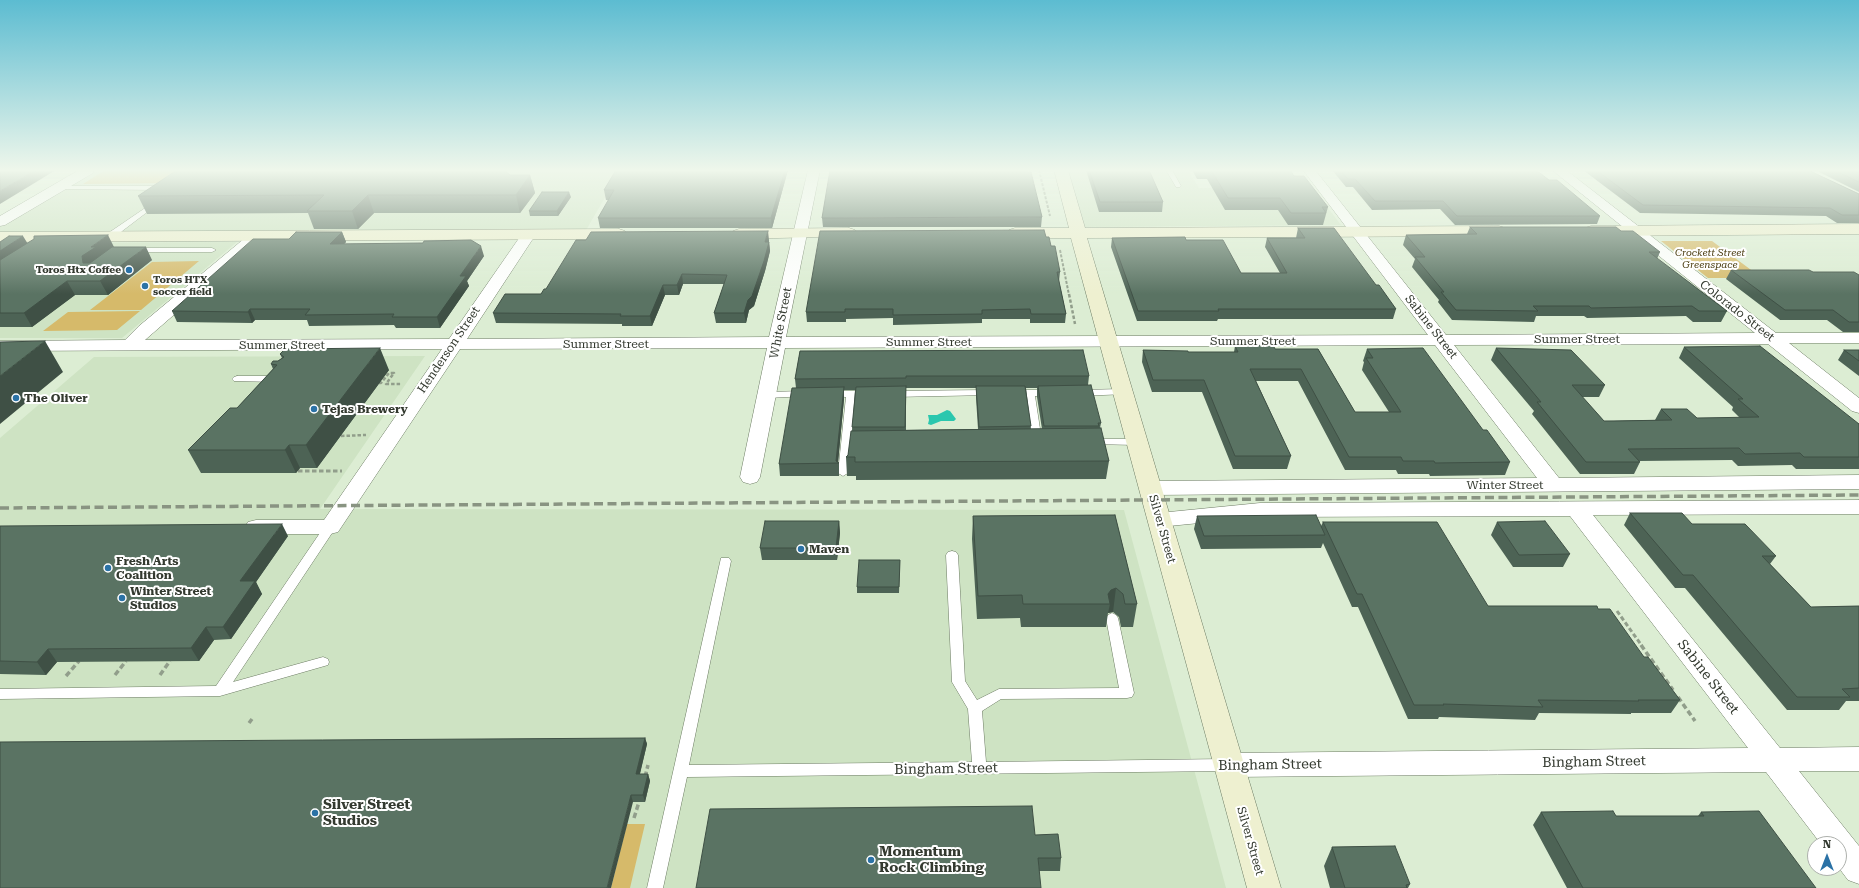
<!DOCTYPE html>
<html>
<head>
<meta charset="utf-8">
<style>
	body { margin:0 }
	#map { position:relative; width:1859px; height:888px; overflow:hidden; background:#dcedd3; font-family:"Roboto Serif",serif }
	canvas { display:block }
	.north { position:absolute; left:1807px; top:836px; width:40px; height:40px; box-sizing:border-box; background:#fff; border:1px solid #adb0ac; border-radius:50%; rotate:0deg; font-size:11px; font-weight:700; line-height:16px; text-align:center; color:#33392f }
	.north::after { content:''; display:block; margin:auto; width:14px; height:18px; background:#2b72a6; clip-path:polygon(50% 0,100% 100%,50% 72%,0 100%) }
</style>
</head>
<body>
<div id="map">
<canvas width="1859" height="888"></canvas>
<div class="north">N</div>
</div>
<script>
const g = document.querySelector('canvas').getContext('2d');
g.lineJoin = 'round';
function fillPath(path, color) {
  g.fillStyle = color;
  g.fill(path, 'evenodd');
}
function poly(rows) {
  const path = new Path2D();
  for (const r of rows) {
    path.moveTo(r[0], r[1]);
    for (let i = 2; i < r.length; i += 2) path.lineTo(r[i], r[i + 1]);
  }
  return path;
}
function stroke(path, color, width, dash) {
  g.strokeStyle = color;
  g.lineWidth = width;
  g.lineCap = dash ? 'butt' : 'round';
  g.setLineDash(dash || []);
  g.stroke(path);
}
function label(font, color, halo, rows, align = 'center') {
  g.font = font + ' "Roboto Serif",serif';
  g.lineWidth = 4;
  g.setLineDash([]);
  g.textBaseline = 'middle';
  g.strokeStyle = halo;
  g.fillStyle = color;
  for (const [text, x, y, turn = 0] of rows) {
    g.save();
    g.translate(x, y);
    g.rotate((+turn || 0) * Math.PI / 180);
    g.textAlign = isNaN(turn) ? turn : align;
    if (halo) g.strokeText(text, 0, 0);
    g.fillText(text, 0, 0);
    g.restore();
  }
}
fillPath(poly([
	[91,170,621,170,585,232,0,235,0,225],
	[1067,170,1188,170,1199,188,1312,187,1341,225,1085,227],
	[237,242,122,338,0,338,0,243],
	[425,356,320,509,1124,510,1226,888,0,888,0,438,94,357]
]), '#cee3c3');
fillPath(poly([
	[105,170,191,170,171,183,83,184],
	[1661,241,1712,241,1762,278,1708,278],
	[199,261,141,310,90,310,152,262],
	[140,311,117,330,43,331,68,312],
	[627,824,645,824,630,888,611,888]
]), '#d6ba6a');
fillPath(poly([
	[947,410,950,411,956,419,954,421,941,421,931,425,928,424,929,420,928,415,937,415]
]), '#2ac7ae');
const lane = poly([
	[1166,170,1172,170,1181,186,1180,187,1176,187,1166,170],
	[57,186,163,186,166,188,163,190,55,189,55,187,57,186],
	[154,202,159,203,113,238,107,238,107,234,154,202],
	[131,248,212,248,216,250,212,252,134,252,130,250,131,248],
	[237,376,277,376,282,379,277,382,234,381,232,379,234,377,237,376],
	[1123,389,1128,392,1126,394,1080,396,1075,393,1080,390,1123,389],
	[988,390,993,393,991,395,892,397,887,394,892,391,988,390],
	[1012,390,1050,390,1055,393,1050,396,1035,396,1042,442,1041,444,1033,444,1032,442,1026,396,1009,395,1007,393,1012,390],
	[805,391,808,392,810,394,808,396,767,398,762,395,767,392,805,391],
	[831,391,869,391,874,394,869,397,855,397,848,473,843,476,838,473,846,397,828,396,826,394,828,392,831,391],
	[1092,439,1138,439,1143,442,1138,445,1088,444,1087,442,1088,440,1092,439],
	[330,523,334,524,336,527,233,682,323,657,328,659,329,662,328,665,220,696,0,699,0,689,216,686,326,524,330,523],
	[952,551,956,552,958,555,965,681,977,700,999,689,1119,688,1106,618,1108,615,1112,613,1116,615,1118,618,1134,693,1132,697,1127,698,1001,699,982,711,986,762,1227,759,1232,761,1234,765,1232,769,1227,771,687,777,663,888,647,888,721,558,729,558,731,561,689,765,972,762,968,709,952,682,946,555,948,552,952,551]
]);
const street = poly([
	[79,170,94,170,93,173,5,225,0,226,0,216,79,170],
	[808,170,820,170,786,337,1428,335,1303,170,1315,170,1446,335,1755,333,1552,170,1566,170,1776,333,1859,333,1859,343,1789,343,1859,398,1859,413,1852,411,1768,344,1454,345,1559,478,1859,475,1859,489,1151,495,1144,493,1140,488,1144,483,1151,481,1537,478,1435,345,785,348,760,477,757,482,750,484,743,482,740,477,767,348,460,349,338,532,330,534,256,534,248,532,245,527,248,522,256,520,324,520,442,349,0,351,0,341,125,340,139,326,251,233,256,232,261,233,263,236,261,239,145,340,449,339,524,231,529,230,534,231,536,234,467,339,769,337,808,170],
	[1859,500,1859,514,1593,515,1780,748,1859,747,1859,771,1799,771,1859,846,1859,884,1848,880,1839,868,1839,844,1821,844,1766,772,1229,777,1219,773,1215,765,1219,757,1229,753,1748,748,1570,516,1260,517,1159,527,1151,525,1148,520,1151,515,1159,513,1260,503,1859,500]
]);
const secondary = poly([
	[1054,170,1068,170,1085,228,1499,226,1505,228,1507,231,1505,234,1499,236,1087,238,1281,888,1247,888,1071,238,1015,238,1009,236,1007,233,1009,230,1015,228,1069,228,1054,170],
	[1859,224,1859,234,1591,236,1585,234,1583,231,1585,228,1591,226,1859,224],
	[849,228,855,230,857,233,855,236,739,239,733,237,731,234,733,231,739,229,849,228],
	[619,229,625,231,627,234,625,237,619,239,0,242,0,232,619,229]
]);
stroke(lane, '#6d7c64', 1);
stroke(street, '#6d7c64', 1);
stroke(secondary, '#6d7c64', 1);
stroke(poly([
	[1039,170,1050,216],
	[1060,250,1069,295]
]), '#919e8b', 2, [3, 1.5]);
stroke(poly([
	[1069,294,1075,324],
	[379,383,381,383,389,373,394,373,386,384,402,384],
	[341,436,366,435]
]), '#919e8b', 2.5, [3.5, 2]);
stroke(poly([
	[298,471,342,471],
	[1617,611,1642,646]
]), '#919e8b', 3, [4.5, 2.5]);
stroke(poly([
	[1641,645,1673,690],
	[115,675,126,661],
	[160,675,170,661],
	[66,676,79,661],
	[1678,697,1695,721],
	[249,723,252,719],
	[645,777,648,765],
	[634,818,639,802]
]), '#919e8b', 3.5, [5.5, 3]);
fillPath(lane, '#fff');
fillPath(street, '#fff');
fillPath(secondary, '#eef0d0');
stroke(poly([
	[0,508,1859,495]
]), '#899482', 3.5, [9, 4.5]);
fillPath(poly([
	[616,170,788,170,772,228,600,228,598,218,609,200,606,200,604,190],
	[1086,170,1149,170,1163,202,1162,212,1099,212],
	[1192,170,1290,170,1294,176,1328,207,1323,225,1288,225,1278,210,1225,210,1207,179,1197,179],
	[1332,170,1536,170,1549,180,1600,216,1597,224,1455,225,1440,209,1372,210,1353,187,1346,187],
	[1583,170,1808,170,1859,194,1859,223,1837,223,1826,216,1640,213],
	[1815,170,1859,170,1859,192],
	[510,175,530,175,535,193,520,213,374,213,358,229,314,229,308,213,147,214,138,196],
	[571,197,558,216,530,216,529,211],
	[1042,217,1041,227,823,227,822,218],
	[1470,227,1621,231,1660,252,1657,259,1727,311,1721,322,1693,322,1686,316,1587,318,1584,316,1536,316,1534,322,1452,320,1438,302,1439,300,1412,267,1415,259,1403,245,1406,235,1467,234],
	[1298,228,1376,285,1396,309,1393,319,1218,319,1217,321,1137,321,1111,247,1112,238,1186,240,1241,273,1280,273,1265,247,1267,238,1296,238],
	[342,232,346,242,344,244,484,256,467,281,469,286,440,328,396,328,394,325,309,326,307,320,255,320,252,323,177,322,172,311,289,239],
	[1046,237,1051,246,1060,272,1059,281,1066,314,1065,323,1030,323,1030,319,982,319,982,323,893,325,893,318,846,319,846,322,807,322,806,312],
	[586,240,769,240,769,242,770,251,765,271,754,306,749,310,746,323,716,323,714,313,724,284,683,284,679,295,665,295,652,326,622,326,622,324,496,323,493,313,541,294,546,289],
	[0,242,114,247,152,260,108,295,75,295,32,327,0,327],
	[1731,270,1813,272,1859,275,1859,332,1843,332,1827,320,1780,320,1726,279],
	[1235,346,1275,349,1318,349,1355,412,1389,412,1362,370,1364,362,1363,361,1367,349,1483,430,1510,462,1505,475,1430,476,1429,474,1398,474,1396,470,1345,470,1298,381,1256,381,1291,456,1287,469,1233,469,1202,392,1152,392,1142,362,1143,350,1188,352,1234,352],
	[1684,347,1859,424,1859,469,1796,469,1792,465,1738,466,1732,460,1639,461,1640,462,1634,474,1580,474,1532,414,1534,411,1491,360,1496,348,1605,385,1599,397,1582,397,1604,421,1655,420,1661,409,1697,418,1740,418,1732,410,1733,407,1679,358],
	[1844,350,1859,350,1859,376,1838,360],
	[800,351,1089,376,1088,385,1101,423,1100,428,1109,461,1106,479,856,480,856,476,847,476,846,457,848,455,852,431,855,390,844,390,844,399,838,462,839,463,839,476,780,476,779,464,796,388,795,379],
	[906,388,976,388,976,398,978,429,906,430],
	[1026,388,1037,388,1037,397,1042,429,1031,429],
	[280,354,389,370,317,468,300,468,296,473,201,473,188,450,237,408,273,369,271,364,278,361,282,358],
	[1630,513,1692,524,1776,556,1770,564,1811,607,1859,606,1859,701,1846,701,1839,710,1787,710,1685,588,1675,588,1624,525],
	[1115,515,1137,604,1133,627,1121,627,1119,617,1113,612,1108,613,1106,627,1021,627,1020,618,977,619,972,539,973,516],
	[1197,516,1321,526,1323,522,1488,606,1598,609,1644,657,1680,700,1671,713,1631,713,1631,714,1539,713,1535,720,1439,717,1438,719,1408,719,1358,607,1352,607,1323,543,1321,548,1201,549,1194,529],
	[839,521,840,533,837,560,762,560,760,548],
	[1497,522,1570,554,1563,567,1513,567,1491,535],
	[0,526,288,536,256,582,262,594,231,639,214,640,199,661,57,662,46,675,0,674],
	[900,560,899,593,857,593,857,587],
	[645,738,647,744,640,774,648,774,650,781,645,802,633,802,0,888],
	[1541,812,1616,816,1698,816,1701,812,1816,888,1567,888,1533,825],
	[1035,835,1061,858,1060,871,1039,871],
	[1332,847,1410,884,1408,888,1330,888,1324,866]
]), '#4d6355');
fillPath(poly([
	[36,170,56,170,0,204,0,191],
	[785,170,788,170,772,228,771,218],
	[530,175,535,193,520,213,516,195],
	[569,192,571,197,558,216,557,211],
	[368,195,374,213,358,229,352,211],
	[768,231,769,240,767,249,769,242,770,251,765,271,754,306,749,310,746,323,744,313],
	[342,232,346,242,334,254,330,244],
	[108,235,115,249,89,270,83,263,82,256,91,247],
	[23,236,31,249,0,270,0,251],
	[481,246,484,256,467,281,469,286,440,328,437,317,460,276],
	[146,247,152,260,108,295,100,281],
	[682,274,683,284,679,295,677,285],
	[67,281,75,295,32,327,24,313],
	[663,285,665,295,652,326,650,316],
	[250,309,255,320,252,323,248,312],
	[45,341,63,372,0,424,0,376],
	[380,348,389,370,317,468,306,445],
	[844,387,844,399,838,463,836,461],
	[289,445,300,468,296,473,285,450],
	[839,521,840,533,837,560,836,548],
	[282,524,288,536,256,582,262,594,231,639,223,627,240,581],
	[1116,588,1113,612,1108,613,1110,604,1108,594,1111,590],
	[206,627,214,640,199,661,191,648],
	[48,649,57,662,46,675,37,662],
	[645,738,647,744,638,781,636,774],
	[648,774,650,781,645,802,643,795],
	[631,795,633,802,611,888,607,888]
]), '#3f5045');
const building = poly([
	[0,170,36,170,0,191,0,170],
	[177,170,504,170,510,175,530,175,516,195,368,195,352,211,307,211,324,195,138,196,177,170],
	[616,170,785,170,771,218,598,218,614,190,604,190,616,170],
	[830,170,1028,170,1028,172,1031,172,1042,217,822,218,830,170],
	[1089,170,1149,170,1163,202,1100,202,1089,170],
	[1211,170,1290,170,1294,176,1304,176,1328,207,1322,207,1326,213,1291,213,1280,198,1228,198,1211,170],
	[1340,170,1536,170,1549,180,1557,180,1600,216,1457,216,1443,201,1375,201,1355,179,1348,179,1340,170],
	[1596,170,1808,170,1859,194,1859,215,1842,215,1830,208,1643,205,1596,170],
	[1834,170,1859,170,1859,182,1834,170],
	[542,192,569,192,557,211,529,211,542,192],
	[1470,227,1616,227,1621,231,1633,231,1660,252,1649,252,1727,311,1699,311,1692,306,1591,308,1589,306,1533,306,1538,311,1456,310,1441,292,1444,292,1415,257,1425,257,1406,235,1477,234,1470,227],
	[1298,228,1334,228,1376,285,1379,285,1396,309,1218,309,1219,311,1138,311,1112,238,1185,237,1186,240,1223,240,1241,273,1287,273,1267,238,1305,238,1298,228],
	[1044,230,1046,237,1049,237,1051,246,1055,246,1060,272,1057,272,1066,314,1031,314,1030,309,982,310,982,314,893,315,893,309,845,309,845,312,806,312,820,231,1044,230],
	[768,231,765,242,769,242,764,261,752,296,748,300,744,313,714,313,727,275,682,274,677,285,663,285,650,316,620,316,621,314,493,313,505,294,541,294,544,289,546,289,576,240,586,240,591,232,768,231],
	[296,232,342,232,330,244,423,243,424,241,471,240,481,246,460,276,466,276,437,317,392,317,394,314,305,315,310,309,250,309,248,312,172,311,253,239,289,239,296,232],
	[108,235,91,247,96,247,82,256,83,263,90,263,112,247,146,247,100,281,67,281,24,313,0,313,0,260,34,239,34,236,108,235],
	[9,236,23,236,0,251,0,242,9,236],
	[1731,270,1809,270,1813,272,1854,272,1859,275,1859,322,1849,322,1833,310,1785,310,1731,270],
	[45,341,0,376,0,342,45,341],
	[1273,345,1275,349,1318,349,1355,412,1401,412,1366,358,1373,358,1367,349,1423,348,1483,430,1487,430,1510,462,1435,463,1434,461,1403,461,1401,457,1349,457,1301,369,1250,369,1291,456,1235,456,1204,380,1153,380,1143,350,1188,351,1188,352,1238,352,1235,346,1273,345],
	[1760,346,1859,424,1859,457,1804,457,1800,453,1745,454,1739,448,1628,449,1640,462,1586,462,1537,402,1541,402,1496,348,1571,350,1605,385,1572,385,1604,421,1614,421,1672,420,1661,409,1687,409,1697,418,1759,417,1738,399,1743,399,1684,347,1760,346],
	[380,348,306,445,289,445,285,450,188,450,230,408,237,408,277,365,271,364,273,361,278,361,284,357,280,354,285,349,380,348],
	[1083,350,1089,376,906,376,906,378,795,379,800,351,1083,350],
	[1844,350,1859,350,1859,361,1844,350],
	[1091,385,1101,423,1098,423,1099,426,1044,426,1038,386,1091,385],
	[906,386,905,427,852,427,856,387,906,386],
	[976,386,1025,386,1031,426,979,427,976,386],
	[844,387,836,461,839,463,779,464,792,388,844,387],
	[1101,428,1109,461,855,462,855,457,846,457,848,455,851,431,1101,428],
	[1630,513,1682,513,1692,524,1745,524,1776,556,1762,556,1811,607,1859,606,1859,688,1842,689,1850,697,1797,697,1693,575,1683,575,1630,513],
	[1115,515,1137,604,1125,604,1123,594,1116,588,1111,590,1108,594,1110,604,1023,604,1022,595,978,596,973,516,1115,515],
	[1316,515,1325,535,1204,536,1197,516,1316,515],
	[765,521,839,521,836,548,760,548,765,521],
	[1545,521,1570,554,1519,555,1497,522,1545,521],
	[1323,522,1437,522,1488,606,1597,606,1598,609,1610,609,1644,657,1648,657,1680,700,1638,700,1639,701,1538,700,1543,707,1443,704,1444,705,1414,705,1362,594,1357,594,1323,522],
	[282,524,240,581,255,581,223,627,206,627,191,648,48,649,37,662,0,661,0,526,282,524],
	[859,560,900,560,899,587,857,587,859,560],
	[645,738,636,774,648,774,643,795,631,795,607,888,0,888,0,742,645,738],
	[1032,806,1035,835,1058,834,1061,858,1038,858,1041,888,696,888,710,809,1032,806],
	[1613,811,1616,816,1704,816,1701,812,1759,811,1816,888,1583,888,1541,812,1613,811],
	[1395,846,1410,884,1406,885,1407,888,1345,888,1332,847,1395,846]
]);
fillPath(building, '#5a7363');
stroke(building, '#3f5045', 1);
const sky = g.createLinearGradient(0, 0, 0, 294);
sky.addColorStop(0, '#5cbcd1');
sky.addColorStop(0.58, '#eff7eb');
sky.addColorStop(1, '#eff7eb00');
g.fillStyle = sky;
g.fillRect(0, 0, 1859, 294);
for (const [x, y, r, color] of [
	[129,270,4,"#2b72a6"],
	[145,286,4,"#2b72a6"],
	[16,398,4,"#2b72a6"],
	[314,409,4,"#2b72a6"],
	[801,549,4,"#2b72a6"],
	[108,568,4,"#2b72a6"],
	[122,598,4,"#2b72a6"],
	[315,813,4,"#2b72a6"],
	[871,860,4,"#2b72a6"]
]) {
  const dot = new Path2D();
  dot.arc(x, y, r, 0, 2 * Math.PI);
  g.fillStyle = color;
  g.fill(dot);
  stroke(dot, '#fff', 1.5);
}
label('italic 10px', '#493b0e', '#fff', [
	["Crockett Street",1710,253],
	["Greenspace",1710,265]
]);
label('bold 10px', '#33392f', '#fff', [
	["Toros Htx Coffee",121,270],
	["Toros HTX",153,280,"left"],
	["soccer field",153,292,"left"]
], 'right');
label('12px', '#33392f', '#fff', [
	["Colorado Street",1737,311,38],
	["White Street",781,323,-79],
	["Sabine Street",1431,327,52],
	["Summer Street",1577,339],
	["Summer Street",1253,341],
	["Summer Street",929,342],
	["Summer Street",606,344],
	["Summer Street",282,345],
	["Henderson Street",449,350,-56],
	["Winter Street",1505,485],
	["Silver Street",1162,529,74],
	["Silver Street",1250,841,74]
]);
label('bold 12px', '#33392f', '#fff', [
	["The Oliver",24,398],
	["Tejas Brewery",322,409],
	["Maven",809,549],
	["Fresh Arts",116,561],
	["Coalition",116,575],
	["Winter Street",130,591],
	["Studios",130,605]
], 'left');
label('14px', '#33392f', '#fff', [
	["Sabine Street",1708,677,52],
	["Bingham Street",1594,762,-1],
	["Bingham Street",1270,765,-1],
	["Bingham Street",946,769,-1]
]);
label('bold 14px', '#33392f', '#fff', [
	["Silver Street",323,805],
	["Studios",323,821],
	["Momentum",879,852],
	["Rock Climbing",879,868]
], 'left');
</script>
</body>
</html>
